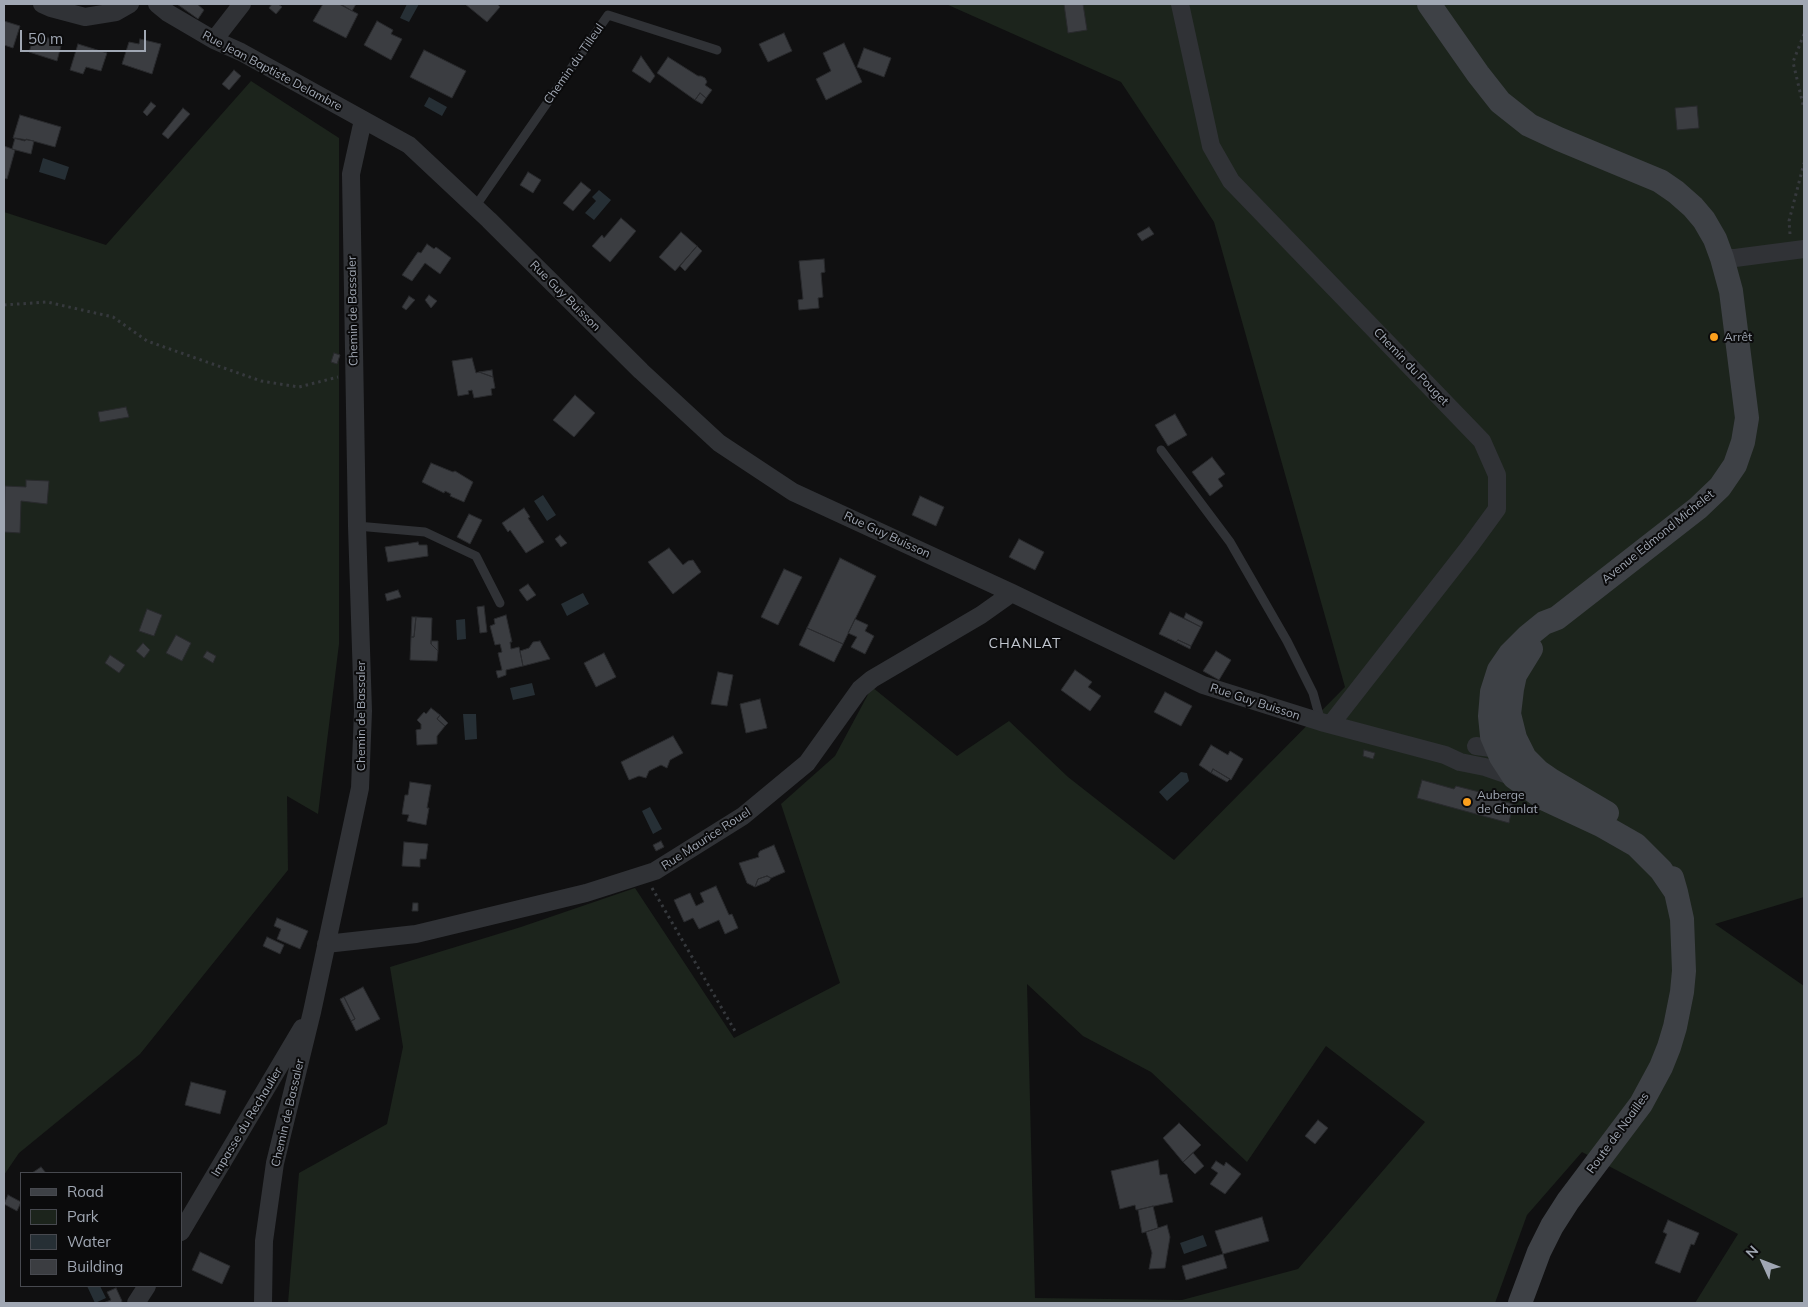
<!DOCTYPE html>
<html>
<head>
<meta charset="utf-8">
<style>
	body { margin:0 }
	#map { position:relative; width:1808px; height:1307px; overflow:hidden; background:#101011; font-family:Mulish,sans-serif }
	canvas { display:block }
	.frame { position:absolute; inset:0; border:5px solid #a0a7b3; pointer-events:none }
	.legend { position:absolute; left:20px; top:1172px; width:162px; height:115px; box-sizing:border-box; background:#0b0b0c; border:1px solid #47494f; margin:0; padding:6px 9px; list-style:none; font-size:15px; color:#a0a7b3 }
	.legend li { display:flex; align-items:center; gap:10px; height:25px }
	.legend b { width:25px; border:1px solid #47494f }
	.north { position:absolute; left:1738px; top:1237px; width:50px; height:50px; -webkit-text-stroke:4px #0b0b0c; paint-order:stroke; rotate:313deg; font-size:14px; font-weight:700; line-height:20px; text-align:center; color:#a0a7b3 }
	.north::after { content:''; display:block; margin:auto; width:18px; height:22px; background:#a0a7b3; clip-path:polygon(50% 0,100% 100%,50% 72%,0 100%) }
	.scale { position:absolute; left:20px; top:30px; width:126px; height:22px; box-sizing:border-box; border:2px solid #a0a7b3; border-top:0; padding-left:6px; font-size:15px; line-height:18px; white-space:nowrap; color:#a0a7b3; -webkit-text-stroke:4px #0b0b0c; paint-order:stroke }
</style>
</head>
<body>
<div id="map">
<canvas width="1808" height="1307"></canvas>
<div class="frame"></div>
<ul class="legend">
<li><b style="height:6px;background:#3e4146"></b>Road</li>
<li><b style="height:14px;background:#1c241c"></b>Park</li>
<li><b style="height:14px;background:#262f35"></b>Water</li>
<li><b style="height:14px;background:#3b3d41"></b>Building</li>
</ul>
<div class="north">N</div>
<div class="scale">50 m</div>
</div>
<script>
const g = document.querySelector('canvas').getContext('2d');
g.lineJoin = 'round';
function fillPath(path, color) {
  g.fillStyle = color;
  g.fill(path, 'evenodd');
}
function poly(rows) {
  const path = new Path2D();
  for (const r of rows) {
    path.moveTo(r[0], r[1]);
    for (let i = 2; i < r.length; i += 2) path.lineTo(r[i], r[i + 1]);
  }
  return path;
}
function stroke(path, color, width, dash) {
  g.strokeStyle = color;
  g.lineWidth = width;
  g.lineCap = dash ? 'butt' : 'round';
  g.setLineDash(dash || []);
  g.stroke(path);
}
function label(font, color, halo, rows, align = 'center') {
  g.font = font + ' Mulish,sans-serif';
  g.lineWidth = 4;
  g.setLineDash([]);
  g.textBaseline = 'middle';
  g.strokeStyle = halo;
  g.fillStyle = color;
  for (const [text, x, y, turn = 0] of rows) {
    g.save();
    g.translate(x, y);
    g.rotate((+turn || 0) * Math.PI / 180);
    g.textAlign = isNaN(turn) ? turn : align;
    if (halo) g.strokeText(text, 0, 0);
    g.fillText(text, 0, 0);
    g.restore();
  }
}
fillPath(poly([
	[946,4,1804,4,1804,897,1715,924,1804,986,1804,1303,1695,1303,1738,1234,1582,1152,1527,1215,1495,1303,288,1303,299,1173,387,1124,403,1047,390,967,521,927,635,888,734,1038,840,983,781,804,835,756,872,687,957,756,1009,721,1068,777,1174,860,1345,687,1214,222,1121,82],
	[1027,984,1083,1036,1151,1072,1247,1162,1326,1046,1425,1122,1298,1269,1182,1300,1035,1298],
	[251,81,339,138,339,644,318,814,287,796,288,870,140,1054,19,1153,4,1175,4,212,106,245]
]), '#1c241c');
fillPath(poly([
	[407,4,419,4,409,22,400,18],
	[429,97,447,107,442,116,424,106],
	[43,158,69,167,65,180,39,172],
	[599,190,611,200,594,220,585,213,596,201,592,197],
	[543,495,556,515,547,521,534,501],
	[583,593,589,604,567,616,561,604],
	[465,619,466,639,457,640,456,620],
	[532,683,535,695,513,700,510,688],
	[463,714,476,714,477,739,465,740],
	[1181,772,1187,773,1189,781,1167,801,1159,792],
	[650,807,662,829,653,834,642,811],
	[1203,1235,1207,1246,1184,1254,1180,1243],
	[87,1286,100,1286,106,1298,95,1303]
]), '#262f35');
const building = poly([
	[177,4,197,4,204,10,198,19,177,4],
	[272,4,278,4,282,7,276,14,269,8,272,4],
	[323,4,339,4,358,14,346,38,313,21,323,4],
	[341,4,356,4,352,11,341,4],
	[465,4,497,4,500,7,487,22,465,4],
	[1064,4,1083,4,1087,30,1068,33,1064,4],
	[4,21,20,26,13,48,4,45,4,21],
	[377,21,393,30,391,34,402,39,391,60,364,45,377,21],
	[784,33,792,51,768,62,759,44,784,33],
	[35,34,62,42,57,61,29,52,35,34],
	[140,39,161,44,152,74,122,64,129,42,139,44,140,39],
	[844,43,862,82,826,100,816,79,831,71,823,53,844,43],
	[78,44,107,53,101,71,86,67,83,74,70,70,78,44],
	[864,48,891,58,884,77,857,67,864,48],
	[424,50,466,71,452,98,410,77,424,50],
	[641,56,655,76,650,83,632,71,641,56],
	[668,57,698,76,701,76,705,78,707,82,705,85,712,90,706,98,700,93,695,100,657,73,668,57],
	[234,70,241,76,229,90,222,84,234,70],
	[700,93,706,98,702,104,695,100,700,93],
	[151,102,156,106,147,116,143,112,151,102],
	[1697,106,1699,128,1677,130,1675,108,1697,106],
	[183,108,190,114,168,139,162,134,183,108],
	[20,115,61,127,55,147,26,139,25,141,13,138,20,115],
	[15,138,34,141,31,154,12,149,15,138],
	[4,146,15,150,7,179,4,178,4,146],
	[528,172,541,180,533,193,520,185,528,172],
	[581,182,591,190,573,211,563,203,581,182],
	[621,218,636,231,610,262,592,246,602,235,604,238,621,218],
	[1149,227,1154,234,1142,241,1137,234,1149,227],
	[681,232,697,246,675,271,659,257,681,232],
	[427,244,434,249,436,247,451,258,440,274,425,263,412,281,402,275,418,252,421,253,427,244],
	[697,246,702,251,685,271,680,266,697,246],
	[824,259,825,272,821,273,823,297,818,298,819,308,799,310,798,300,803,299,799,261,824,259],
	[429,295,437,301,431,308,425,300,429,295],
	[409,296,415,300,406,310,402,307,409,296],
	[334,353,340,355,337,364,331,362,334,353],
	[472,358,476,373,479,372,493,377,495,388,491,389,492,395,474,398,472,390,468,391,469,394,458,396,452,361,472,358],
	[492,370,493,377,479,372,492,370],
	[575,395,595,413,574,437,553,420,575,395],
	[126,407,129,417,100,422,98,412,126,407],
	[1175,414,1187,435,1168,446,1155,425,1175,414],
	[1212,457,1225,474,1218,479,1223,486,1210,496,1192,472,1212,457],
	[431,463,453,472,455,471,473,482,464,502,450,496,451,494,445,491,444,493,422,482,431,463],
	[26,480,49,481,47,504,21,501,20,533,4,532,5,486,26,487,26,480],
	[920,496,944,507,936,526,912,515,920,496],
	[524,508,530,517,528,518,544,542,526,553,510,530,508,532,502,523,524,508],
	[469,514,482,520,470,544,457,537,469,514],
	[560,535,567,543,561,547,555,539,560,535],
	[1019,539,1044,552,1035,570,1009,557,1019,539],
	[418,542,419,545,427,545,428,556,388,562,385,547,418,542],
	[669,548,683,565,688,561,693,560,701,572,673,594,648,562,669,548],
	[840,558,876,576,843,644,807,628,840,558],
	[784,569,802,577,778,625,761,617,784,569],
	[528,584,536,595,527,601,519,590,528,584],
	[398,590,401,597,387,601,385,594,398,590],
	[484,606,487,632,480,633,477,607,484,606],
	[147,609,162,615,154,636,139,631,147,609],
	[1170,612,1201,627,1191,646,1178,640,1176,642,1159,634,1170,612],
	[1186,613,1203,622,1201,627,1184,618,1186,613],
	[506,615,512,642,510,642,511,649,519,647,523,666,506,670,506,675,498,678,496,671,502,670,498,653,502,652,500,644,495,645,490,626,495,624,494,619,506,615],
	[412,617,416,617,414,637,411,637,412,617],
	[416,617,432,618,431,644,438,651,437,661,410,660,411,637,414,637,416,617],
	[855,619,868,625,865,631,874,636,865,654,851,647,857,637,848,633,855,619],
	[807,628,843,644,834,662,799,645,807,628],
	[176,635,191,643,182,661,166,653,176,635],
	[1178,640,1191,646,1190,649,1176,642,1178,640],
	[431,641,438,641,438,651,431,644,431,641],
	[540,641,550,659,523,666,520,651,529,648,533,642,540,641],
	[143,643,150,650,144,658,136,651,143,643],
	[207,651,216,656,213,663,203,657,207,651],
	[1216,651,1231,660,1219,680,1203,671,1216,651],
	[604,653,616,677,596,687,584,663,604,653],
	[110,655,125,665,119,673,105,663,110,655],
	[1075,670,1092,682,1088,687,1101,696,1090,711,1061,690,1075,670],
	[718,672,733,675,727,706,711,704,718,672],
	[1165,692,1192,706,1181,726,1154,712,1165,692],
	[760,699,767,728,746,733,740,704,760,699],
	[431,708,440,715,437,719,445,726,437,736,437,744,417,745,416,730,421,729,421,724,417,720,424,712,426,714,431,708],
	[440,715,448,723,445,726,437,719,440,715],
	[673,736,683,753,670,760,667,768,661,765,649,771,646,778,639,776,629,780,621,762,673,736],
	[1211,745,1228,755,1230,751,1243,759,1231,780,1213,769,1211,773,1199,765,1211,745],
	[1364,750,1375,753,1373,759,1363,756,1364,750],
	[1213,769,1230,779,1227,782,1211,773,1213,769],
	[1422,780,1454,789,1456,786,1495,796,1494,799,1513,804,1509,823,1417,798,1422,780],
	[410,782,431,785,427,808,429,808,426,825,407,821,409,815,402,814,405,795,408,795,410,782],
	[661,841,664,847,656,851,653,845,661,841],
	[404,842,428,844,426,859,420,859,420,867,402,866,404,842],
	[774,845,785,872,771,878,767,876,758,879,755,887,747,883,739,863,759,857,758,854,760,851,774,845],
	[767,876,771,878,769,881,755,887,758,879,767,876],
	[716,886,729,915,732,914,738,928,725,934,719,920,699,929,693,918,684,922,674,900,690,893,696,906,704,902,700,893,716,886],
	[413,903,418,903,418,911,412,911,413,903],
	[277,918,308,931,300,949,277,939,281,929,274,926,277,918],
	[267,937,284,945,280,954,263,946,267,937],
	[363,987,380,1019,356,1031,351,1021,355,1019,344,997,363,987],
	[344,997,355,1019,351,1021,340,999,344,997],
	[191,1082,226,1091,220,1114,185,1105,191,1082],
	[1318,1120,1328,1128,1315,1144,1305,1136,1318,1120],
	[1179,1123,1201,1145,1183,1162,1163,1138,1179,1123],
	[1193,1153,1204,1166,1195,1174,1183,1162,1193,1153],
	[1158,1160,1160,1175,1167,1174,1173,1202,1136,1210,1135,1205,1120,1209,1111,1171,1158,1160],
	[1216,1161,1224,1166,1226,1162,1241,1174,1225,1194,1210,1184,1218,1173,1211,1168,1216,1161],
	[41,1167,46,1173,32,1173,41,1167],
	[8,1195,21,1202,17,1211,4,1204,8,1195],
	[1153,1206,1158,1228,1142,1233,1138,1210,1153,1206],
	[1262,1217,1269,1241,1223,1254,1215,1231,1262,1217],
	[1668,1220,1699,1233,1694,1245,1691,1244,1680,1273,1655,1263,1667,1234,1663,1232,1668,1220],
	[1167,1225,1170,1237,1165,1268,1149,1269,1152,1253,1146,1232,1167,1225],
	[200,1252,230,1266,222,1284,192,1270,200,1252],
	[1223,1254,1227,1268,1186,1280,1182,1266,1223,1254],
	[116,1288,122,1301,121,1303,103,1303,111,1300,107,1292,116,1288]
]);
fillPath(building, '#3b3d41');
stroke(building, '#292a2d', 1);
stroke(poly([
	[1804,34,1793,62,1804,109],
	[1790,234,1789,221,1804,163],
	[4,305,47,302,113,317,147,341,261,381,299,387,338,377],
	[652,888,735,1031]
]), '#36393d', 3, [2.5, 4]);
stroke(poly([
	[475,207,608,15,717,50],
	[1161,450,1230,542,1287,641,1313,693,1321,722],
	[357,526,425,532,476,556,500,603]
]), '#303236', 9);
stroke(poly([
	[42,4,51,8,85,17,116,12,130,4],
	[157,4,168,13,214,40,241,52,409,145,489,220,641,371,719,443,793,492,1012,593,1203,685,1321,722,1445,755,1460,762,1485,767,1514,777],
	[1180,4,1211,146,1231,181,1482,441,1497,475,1497,509,1470,546,1331,724],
	[214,40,242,4],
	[1722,258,1735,258,1804,249],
	[1476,746,1491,748,1505,754],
	[326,944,416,934,586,893,655,871,743,816,807,763,860,689,872,679,981,615,1012,593],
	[181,1232,302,1028],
	[136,1303,147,1286],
	[263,1303,264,1241,275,1163,312,1012,360,788,363,711,357,526,351,174,363,120]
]), '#303236', 18);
stroke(poly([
	[1429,4,1478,74,1500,102,1529,125,1559,139,1660,181,1676,192,1693,207,1704,220,1715,239,1722,258,1731,291,1747,418,1743,442,1735,465,1720,487,1698,508,1557,618,1544,623,1528,636,1510,654,1499,670,1492,692,1490,716,1492,736,1501,757,1514,777,1543,798,1601,825,1636,845,1661,870,1676,892],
	[1531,649,1515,675,1512,689,1509,714,1515,738,1525,758,1538,771,1551,780,1607,813],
	[1520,1303,1539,1252,1552,1226,1568,1201,1641,1104,1661,1067,1669,1047,1675,1027,1682,992,1684,971,1682,919,1676,892,1672,878]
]), '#3e4146', 24);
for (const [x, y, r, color] of [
	[1714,337,5,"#fca01d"],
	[1467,802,5,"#fca01d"]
]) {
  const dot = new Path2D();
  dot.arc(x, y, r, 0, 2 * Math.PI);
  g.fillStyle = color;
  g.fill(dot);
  stroke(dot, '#0b0b0c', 2);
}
label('12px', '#a0a7b3', '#0b0b0c', [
	["Chemin du Tilleul",574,64,-55],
	["Rue Jean Baptiste Delambre",272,71,28],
	["Rue Guy Buisson",565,296,45],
	["Chemin de Bassaler",353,311,-91],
	["Chemin du Pouget",1411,367,46],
	["Rue Guy Buisson",887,535,25],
	["Avenue Edmond Michelet",1658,537,-39],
	["Rue Guy Buisson",1255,702,18],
	["Chemin de Bassaler",361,716,-90],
	["Rue Maurice Rouel",706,839,-33],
	["Chemin de Bassaler",288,1113,-77],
	["Impasse du Rechaulier",247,1122,-59],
	["Route de Noailles",1618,1133,-54]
]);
label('12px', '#a0a7b3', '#0b0b0c', [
	["Arrêt",1724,337],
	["Auberge",1477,795],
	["de Chanlat",1477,809]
], 'left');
g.letterSpacing = '1px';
label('14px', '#c1c6cf', '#0b0b0c', [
	["CHANLAT",1025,644]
]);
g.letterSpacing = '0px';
</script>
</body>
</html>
